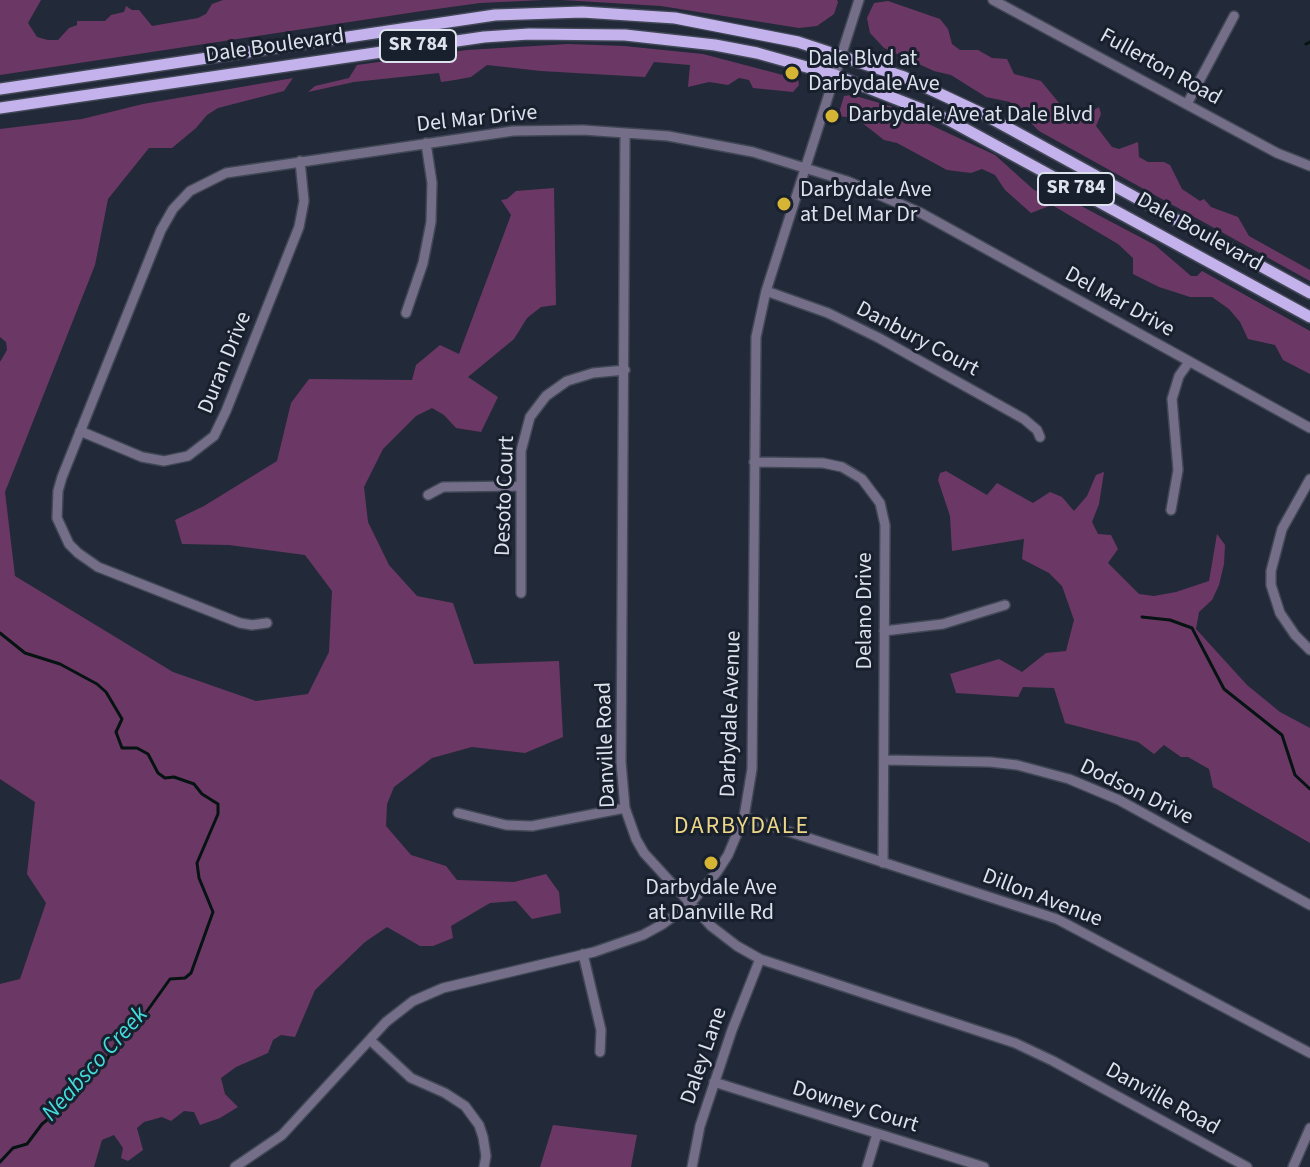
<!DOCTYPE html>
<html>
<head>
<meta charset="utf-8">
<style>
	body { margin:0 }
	canvas { display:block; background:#222938 }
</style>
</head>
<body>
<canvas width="1310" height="1167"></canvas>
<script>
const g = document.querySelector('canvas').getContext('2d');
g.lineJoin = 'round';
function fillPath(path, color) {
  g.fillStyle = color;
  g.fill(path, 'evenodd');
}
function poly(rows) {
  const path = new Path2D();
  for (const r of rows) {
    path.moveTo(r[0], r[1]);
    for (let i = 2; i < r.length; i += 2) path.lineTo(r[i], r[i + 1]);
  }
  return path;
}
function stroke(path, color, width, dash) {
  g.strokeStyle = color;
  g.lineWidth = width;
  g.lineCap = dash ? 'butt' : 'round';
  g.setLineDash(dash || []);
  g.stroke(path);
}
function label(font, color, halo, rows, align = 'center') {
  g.font = font + ' "Source Sans 3",sans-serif';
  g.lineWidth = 6;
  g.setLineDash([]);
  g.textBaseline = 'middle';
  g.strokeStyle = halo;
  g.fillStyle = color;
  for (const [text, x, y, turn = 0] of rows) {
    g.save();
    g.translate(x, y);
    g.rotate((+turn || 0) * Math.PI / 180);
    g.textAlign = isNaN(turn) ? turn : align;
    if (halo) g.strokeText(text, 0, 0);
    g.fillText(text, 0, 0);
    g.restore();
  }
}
fillPath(poly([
	[0,0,41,0,28,23,37,37,48,40,58,40,69,28,77,25,77,21,105,21,111,15,124,12,126,6,132,10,139,10,152,26,198,18,206,14,212,4,223,0,544,0,480,3,422,11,0,75],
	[562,0,837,0,838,2,834,14,817,26,799,28,661,6],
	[888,1,940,19,948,29,952,44,960,50,978,50,992,58,1007,59,1014,74,1041,81,1060,104,1086,120,1094,110,1099,107,1101,114,1096,126,1112,147,1119,149,1138,142,1139,157,1148,162,1164,162,1170,165,1182,189,1200,201,1204,199,1211,207,1238,217,1249,236,1310,270,1310,281,1039,131,1010,102,986,97,951,75,934,71,884,48,870,33,867,18,874,3],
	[568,44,624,46,703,54,798,79,799,85,793,92,753,88,749,80,739,78,728,85,709,82,688,87,690,65,654,62,645,77,541,71,487,65,471,77,455,80,441,82,439,73,354,82,308,92,315,86,349,78,357,65,467,50],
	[293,78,284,91,218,108,207,115,196,128,172,148,149,148,108,199,95,265,5,492,15,576,173,672,256,701,308,694,329,652,332,591,305,555,229,545,182,544,175,520,204,506,277,461,291,403,309,379,412,380,416,365,440,345,459,354,511,215,501,200,507,199,516,191,554,188,556,305,541,307,527,318,514,339,468,377,498,397,481,432,456,428,444,415,432,408,416,416,383,449,364,487,368,522,389,565,417,596,453,603,474,664,559,661,563,737,525,753,472,747,432,758,394,787,387,804,386,826,411,855,446,866,457,880,514,882,546,874,559,892,561,913,532,919,516,901,490,903,451,926,453,938,433,946,420,946,387,927,365,942,315,990,295,1037,281,1035,273,1040,268,1053,236,1067,221,1078,225,1094,238,1107,220,1118,200,1125,194,1112,184,1111,171,1121,162,1117,144,1122,137,1128,143,1150,128,1161,121,1158,123,1148,114,1135,102,1140,94,1167,0,1167,0,984,20,979,46,903,27,874,35,802,0,779,0,362,7,350,6,342,0,337,0,129,82,119,143,104],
	[852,95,890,106,995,155,1034,190,1042,193,1049,189,1155,245,1191,276,1197,276,1202,271,1310,331,1310,374,1283,360,1275,345,1248,339,1240,322,1229,309,1212,297,1190,297,1159,287,1133,274,1133,258,1118,244,1052,205,1031,213,1005,190,995,175,982,169,971,173,947,170,897,143,884,140,856,118,838,116,844,96],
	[946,471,987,495,997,483,1033,503,1050,492,1062,497,1074,511,1087,496,1096,475,1104,472,1099,504,1092,522,1098,534,1111,535,1118,549,1108,563,1139,594,1154,596,1176,592,1209,581,1217,534,1225,545,1224,564,1219,585,1212,600,1199,612,1196,629,1247,685,1280,712,1310,728,1310,843,1213,787,1209,769,1188,757,1181,757,1164,745,1154,754,1138,742,1065,723,1054,688,1023,687,1018,697,956,693,950,674,999,659,1022,672,1046,653,1066,651,1074,620,1062,586,1049,573,1022,559,1024,539,952,551,950,516,938,480,940,473],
	[553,1125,637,1135,631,1167,540,1167]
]), '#6b3865');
stroke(poly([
	[1306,44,1310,42],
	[1142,617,1170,620,1192,628,1224,689,1282,735,1295,775,1310,789],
	[0,633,25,653,60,664,97,684,106,692,122,719,116,732,122,748,137,748,148,754,158,773,165,778,174,777,194,784,202,794,218,804,218,814,197,863,199,878,213,912,191,973,185,978,170,979,145,1014,118,1041,107,1059,97,1069,82,1075,64,1095,63,1107,42,1124,27,1144,13,1148,0,1162]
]), '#061313', 3);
const minor = poly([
	[993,0,1277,153,1310,166],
	[1187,104,1234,16],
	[625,133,621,762,625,808,636,839,644,853,711,926,737,946,760,959,1015,1043,1053,1061,1247,1167],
	[766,291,828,313,879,338,1024,419,1037,430,1040,437],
	[406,313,423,263,431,222,432,183,426,143],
	[80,431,142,457,164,461,188,456,214,436,226,411,299,227,304,201,300,161],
	[754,462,823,463,842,467,862,479,880,503,885,525,883,863],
	[1310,479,1282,529,1271,571,1271,585,1280,613,1295,635,1310,650],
	[428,495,443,487,521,486],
	[1171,510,1178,470,1172,399,1179,376,1189,362],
	[521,593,521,451,530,417,546,396,567,381,593,373,625,370],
	[267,623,252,625,240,623,98,567,78,553,69,544,57,518,58,491,62,477,161,230,173,209,190,191,226,173,513,131,583,130,668,136,753,152,847,181,921,213,1310,428],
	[884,631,943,624,1005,605],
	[884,760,990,762,1017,765,1069,779,1119,800,1310,905],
	[458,813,506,825,532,826,625,808],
	[744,817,1057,919,1310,1053],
	[583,954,601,1030,600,1052],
	[370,1040,411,1078,445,1093,465,1106,479,1125,483,1137,486,1156,484,1167],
	[714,1082,984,1167],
	[235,1167,282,1135,386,1022,413,1001,443,988,594,952,643,935,663,924,690,904,717,872,728,855,744,817,752,769,756,337,766,291,859,0],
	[692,1167,700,1126,732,1030,760,959],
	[867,1167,877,1134],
	[1293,1167,1310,1128]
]);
const major = poly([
	[0,89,495,15,582,12,675,18,798,42,904,77,983,114,1310,293],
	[0,108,484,37,529,34,625,35,715,45,757,53,835,75,947,119,1310,317]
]);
stroke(minor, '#404755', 12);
stroke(major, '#404755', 14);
stroke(minor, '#756e89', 9);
stroke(major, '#c3b2eb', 11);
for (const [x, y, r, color] of [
	[792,73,8,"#d6b534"],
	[832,116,8,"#d6b534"],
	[784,204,8,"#d6b534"],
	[711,863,8,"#d6b534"]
]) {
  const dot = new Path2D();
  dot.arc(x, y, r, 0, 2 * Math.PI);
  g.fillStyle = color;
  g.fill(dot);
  stroke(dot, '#181f2d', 3);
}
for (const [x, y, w] of [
	[418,46,76],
	[1076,189,76]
]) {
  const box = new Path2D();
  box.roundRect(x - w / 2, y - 16, w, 32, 6);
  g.fillStyle = '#181f2d';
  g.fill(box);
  stroke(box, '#dde2ec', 2);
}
label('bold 20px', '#dde2ec', null, [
	["SR 784",418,46],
	["SR 784",1076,189]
]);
label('22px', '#dde2ec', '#181f2d', [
	["Dale Boulevard",275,47,-8],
	["Fullerton Road",1160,68,29],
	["Del Mar Drive",477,120,-6],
	["Dale Boulevard",1199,233,29],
	["Del Mar Drive",1119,303,29],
	["Danbury Court",917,340,28],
	["Duran Drive",226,363,-68],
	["Desoto Court",506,496,-88],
	["Delano Drive",866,611,-90],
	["Darbydale Avenue",732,714,-88],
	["Danville Road",607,745,-92],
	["Dodson Drive",1136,793,26],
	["Dillon Avenue",1042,899,21],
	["Daley Lane",705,1056,-71],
	["Danville Road",1162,1100,29],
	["Downey Court",855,1108,17]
]);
label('22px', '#dde2ec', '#181f2d', [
	["Dale Blvd at",808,60],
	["Darbydale Ave",808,85],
	["Darbydale Ave at Dale Blvd",848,116],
	["Darbydale Ave",800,191],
	["at Del Mar Dr",800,216],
	["Darbydale Ave",711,889,"center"],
	["at Danville Rd",711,914,"center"]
], 'left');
g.letterSpacing = '2px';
label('24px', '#ecd688', '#181f2d', [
	["DARBYDALE",742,828]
]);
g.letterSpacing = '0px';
label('italic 24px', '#43ddde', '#181f2d', [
	["Neabsco Creek",96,1065,-48]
]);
</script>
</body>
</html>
